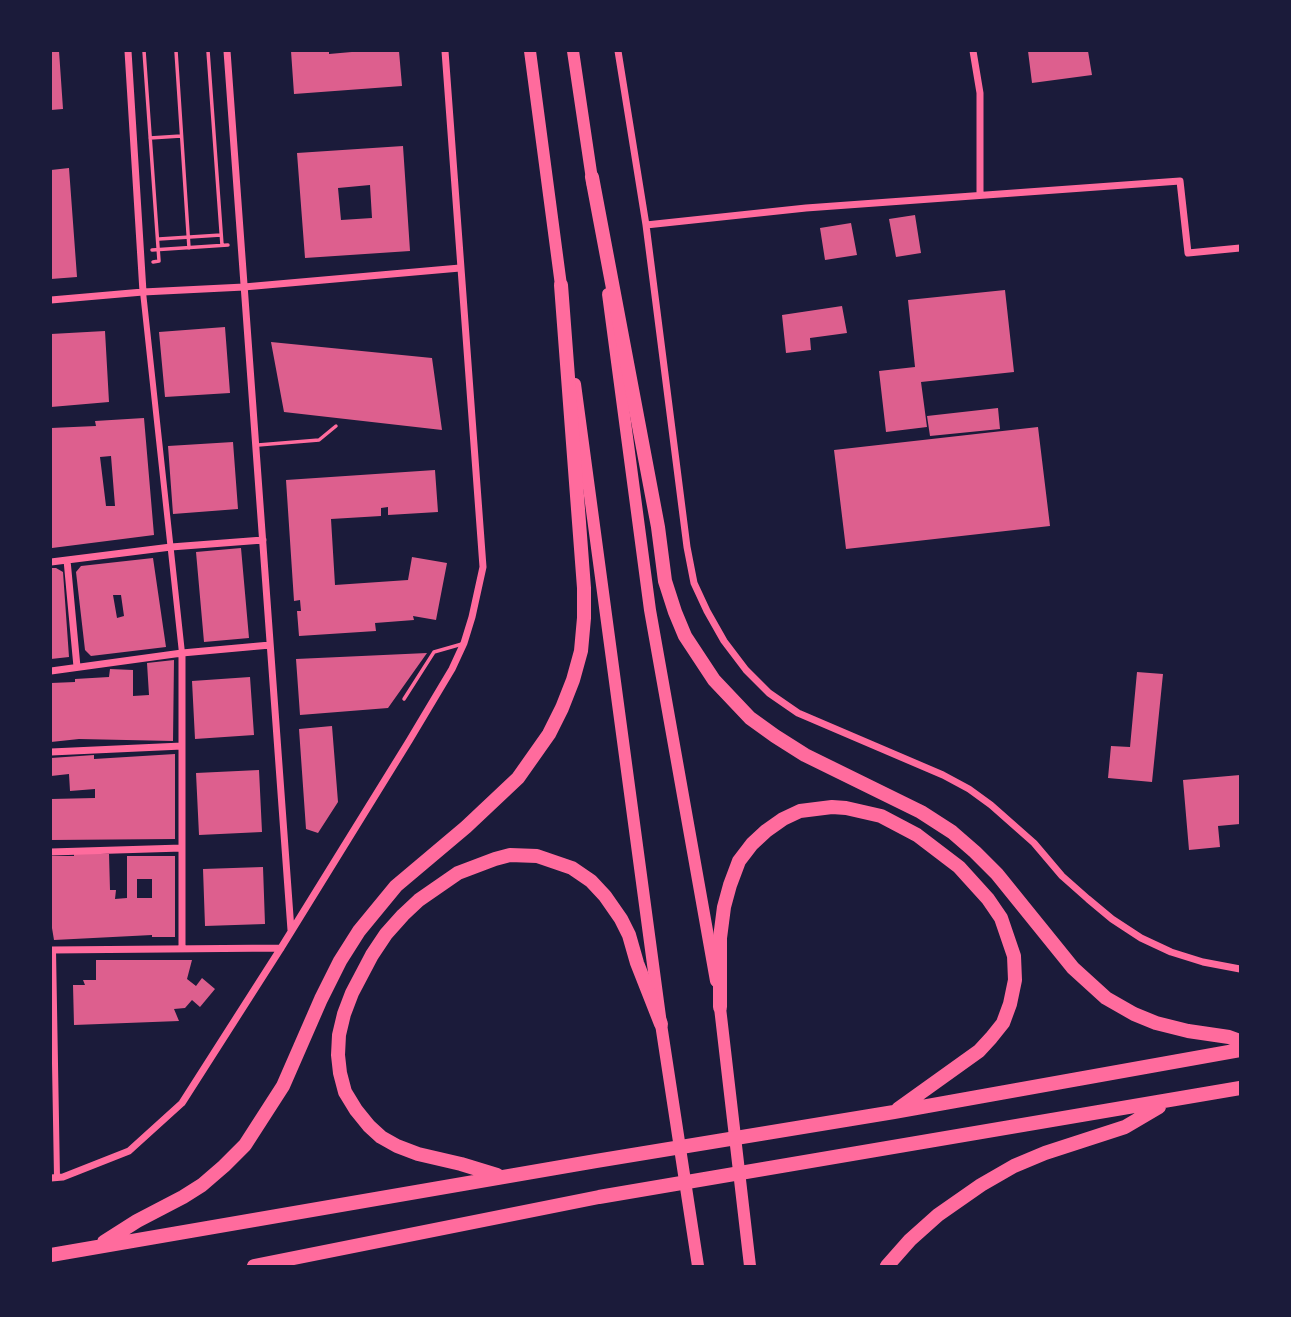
<!DOCTYPE html>
<html>
<head>
<meta charset="utf-8">
<style>
	body { margin:0 }
	#map { position:relative; width:1291px; height:1317px; overflow:hidden; background:#1b1b3a; font-family:"Roboto Condensed",sans-serif }
	canvas { display:block }
	.frame { position:absolute; inset:0; border:52px solid #1b1b3a; pointer-events:none }
</style>
</head>
<body>
<div id="map">
<canvas width="1291" height="1317"></canvas>
<div class="frame"></div>
</div>
<script>
const g = document.querySelector('canvas').getContext('2d');
g.lineJoin = 'round';
function fillPath(path, color) {
  g.fillStyle = color;
  g.fill(path, 'evenodd');
}
function poly(rows) {
  const path = new Path2D();
  for (const r of rows) {
    path.moveTo(r[0], r[1]);
    for (let i = 2; i < r.length; i += 2) path.lineTo(r[i], r[i + 1]);
  }
  return path;
}
function stroke(path, color, width, dash) {
  g.strokeStyle = color;
  g.lineWidth = width;
  g.lineCap = dash ? 'butt' : 'round';
  g.setLineDash(dash || []);
  g.stroke(path);
}
fillPath(poly([
	[51,51,59,51,63,109,51,110],
	[291,51,329,51,329,54,363,51,399,51,402,86,294,94],
	[1028,51,1088,51,1092,75,1032,83],
	[403,146,410,251,305,258,297,153],
	[370,185,372,218,341,220,338,188],
	[69,168,77,277,51,279,51,170],
	[915,215,921,253,896,257,889,219],
	[851,223,857,255,825,260,820,228],
	[1005,290,1014,372,921,382,927,427,886,432,879,371,915,367,908,300],
	[842,306,847,333,810,338,811,350,786,353,782,315],
	[225,327,230,393,165,397,159,332],
	[105,331,109,402,51,407,51,334],
	[271,342,432,358,442,430,284,412],
	[998,408,1000,429,930,436,927,416],
	[144,418,154,535,52,548,51,428,96,426,95,421],
	[111,456,115,506,106,506,100,457],
	[1038,427,1050,526,846,549,834,450],
	[233,442,238,509,173,514,168,446],
	[435,470,438,512,388,515,388,507,381,508,381,516,331,519,335,585,408,580,412,557,447,563,436,620,413,616,414,620,375,623,376,631,299,636,297,611,301,611,300,600,294,601,286,480],
	[241,548,249,638,204,642,196,552],
	[153,558,166,647,91,656,85,650,76,572,81,566],
	[113,595,121,595,124,616,117,618],
	[51,568,56,568,63,572,69,657,51,659],
	[427,653,388,708,300,715,296,659],
	[174,660,173,741,79,739,51,742,51,683,75,682,75,679,109,677,110,669,133,670,133,696,149,695,147,663],
	[1137,672,1163,674,1152,782,1108,778,1111,746,1130,747],
	[250,677,254,735,195,739,192,681],
	[332,726,338,802,318,833,306,829,299,729],
	[175,754,175,839,51,840,51,799,95,798,95,789,70,791,69,774,51,776,51,758,94,755,94,759],
	[259,770,262,832,199,835,196,773],
	[1240,775,1240,824,1218,826,1220,847,1189,850,1183,780],
	[74,854,109,854,110,890,116,890,115,899,127,898,127,856,175,856,175,937,152,937,152,935,54,940,51,922,51,856,74,856],
	[137,879,152,879,152,898,137,898],
	[263,867,265,924,205,926,203,869],
	[96,960,192,960,187,979,196,986,202,978,215,989,200,1007,192,1000,185,1008,174,1009,179,1021,74,1025,73,985,85,985,83,980,96,980]
]), '#dd5f8e');
stroke(poly([
	[144,51,159,261,153,262],
	[176,51,189,248],
	[208,51,222,245],
	[150,138,181,136],
	[159,239,221,235],
	[152,250,228,245]
]), '#ff6b9d', 3.5);
stroke(poly([
	[258,445,319,440,336,426],
	[404,699,434,652,462,644]
]), '#ff6b9d', 3.5);
stroke(poly([
	[143,292,182,653],
	[53,950,57,1177]
]), '#ff6b9d', 6);
stroke(poly([
	[128,51,143,292],
	[227,51,291,930],
	[618,51,646,225,687,547,694,583,707,611,724,641,746,670,769,693,798,713,943,775,969,789,991,805,1034,843,1062,876,1088,899,1112,919,1141,938,1171,952,1203,962,1240,969],
	[973,51,980,93,980,195],
	[646,225,806,208,1180,181,1188,253,1240,248],
	[51,300,143,292,244,287,460,268],
	[67,560,77,667],
	[51,562,171,547,263,540],
	[51,671,182,653,270,645],
	[51,752,182,746],
	[51,852,182,848],
	[182,949,182,653],
	[51,950,281,948],
	[51,1178,63,1177,129,1151,182,1103,281,948,409,741,452,669,464,643,472,617,483,567,445,51]
]), '#ff6b9d', 7);
stroke(poly([
	[530,51,562,293],
	[573,51,593,186],
	[608,294,650,610,716,981],
	[575,384,661,1024,698,1266],
	[719,999,750,1266]
]), '#ff6b9d', 12);
stroke(poly([
	[592,177,658,527,665,581,675,612,685,636,714,680,750,718,775,736,805,755,921,812,952,832,975,852,997,874,1073,968,1106,998,1134,1014,1156,1023,1188,1031,1229,1037,1240,1041],
	[720,1007,720,938,724,907,730,885,739,861,752,844,766,831,783,819,800,811,832,807,846,808,881,816,917,835,959,867,988,899,1001,918,1014,956,1015,980,1010,1004,1003,1023,991,1038,979,1051,898,1109],
	[497,1175,461,1164,418,1154,397,1146,381,1137,369,1126,356,1110,345,1092,340,1073,338,1055,339,1035,344,1014,352,993,372,955,386,934,403,915,419,900,458,873,495,859,510,855,537,856,572,868,591,881,605,896,621,919,629,935,637,963,661,1024],
	[104,1242,137,1221,183,1197,202,1185,224,1166,245,1145,283,1086,321,999,340,961,359,931,396,886,466,827,518,778,549,734,562,708,573,680,581,651,584,618,584,588,561,285],
	[51,1255,596,1161,894,1112,1240,1050],
	[254,1266,599,1197,1240,1088],
	[887,1266,910,1240,938,1215,981,1185,1014,1166,1045,1153,1125,1127,1159,1107]
]), '#ff6b9d', 14);
</script>
</body>
</html>
